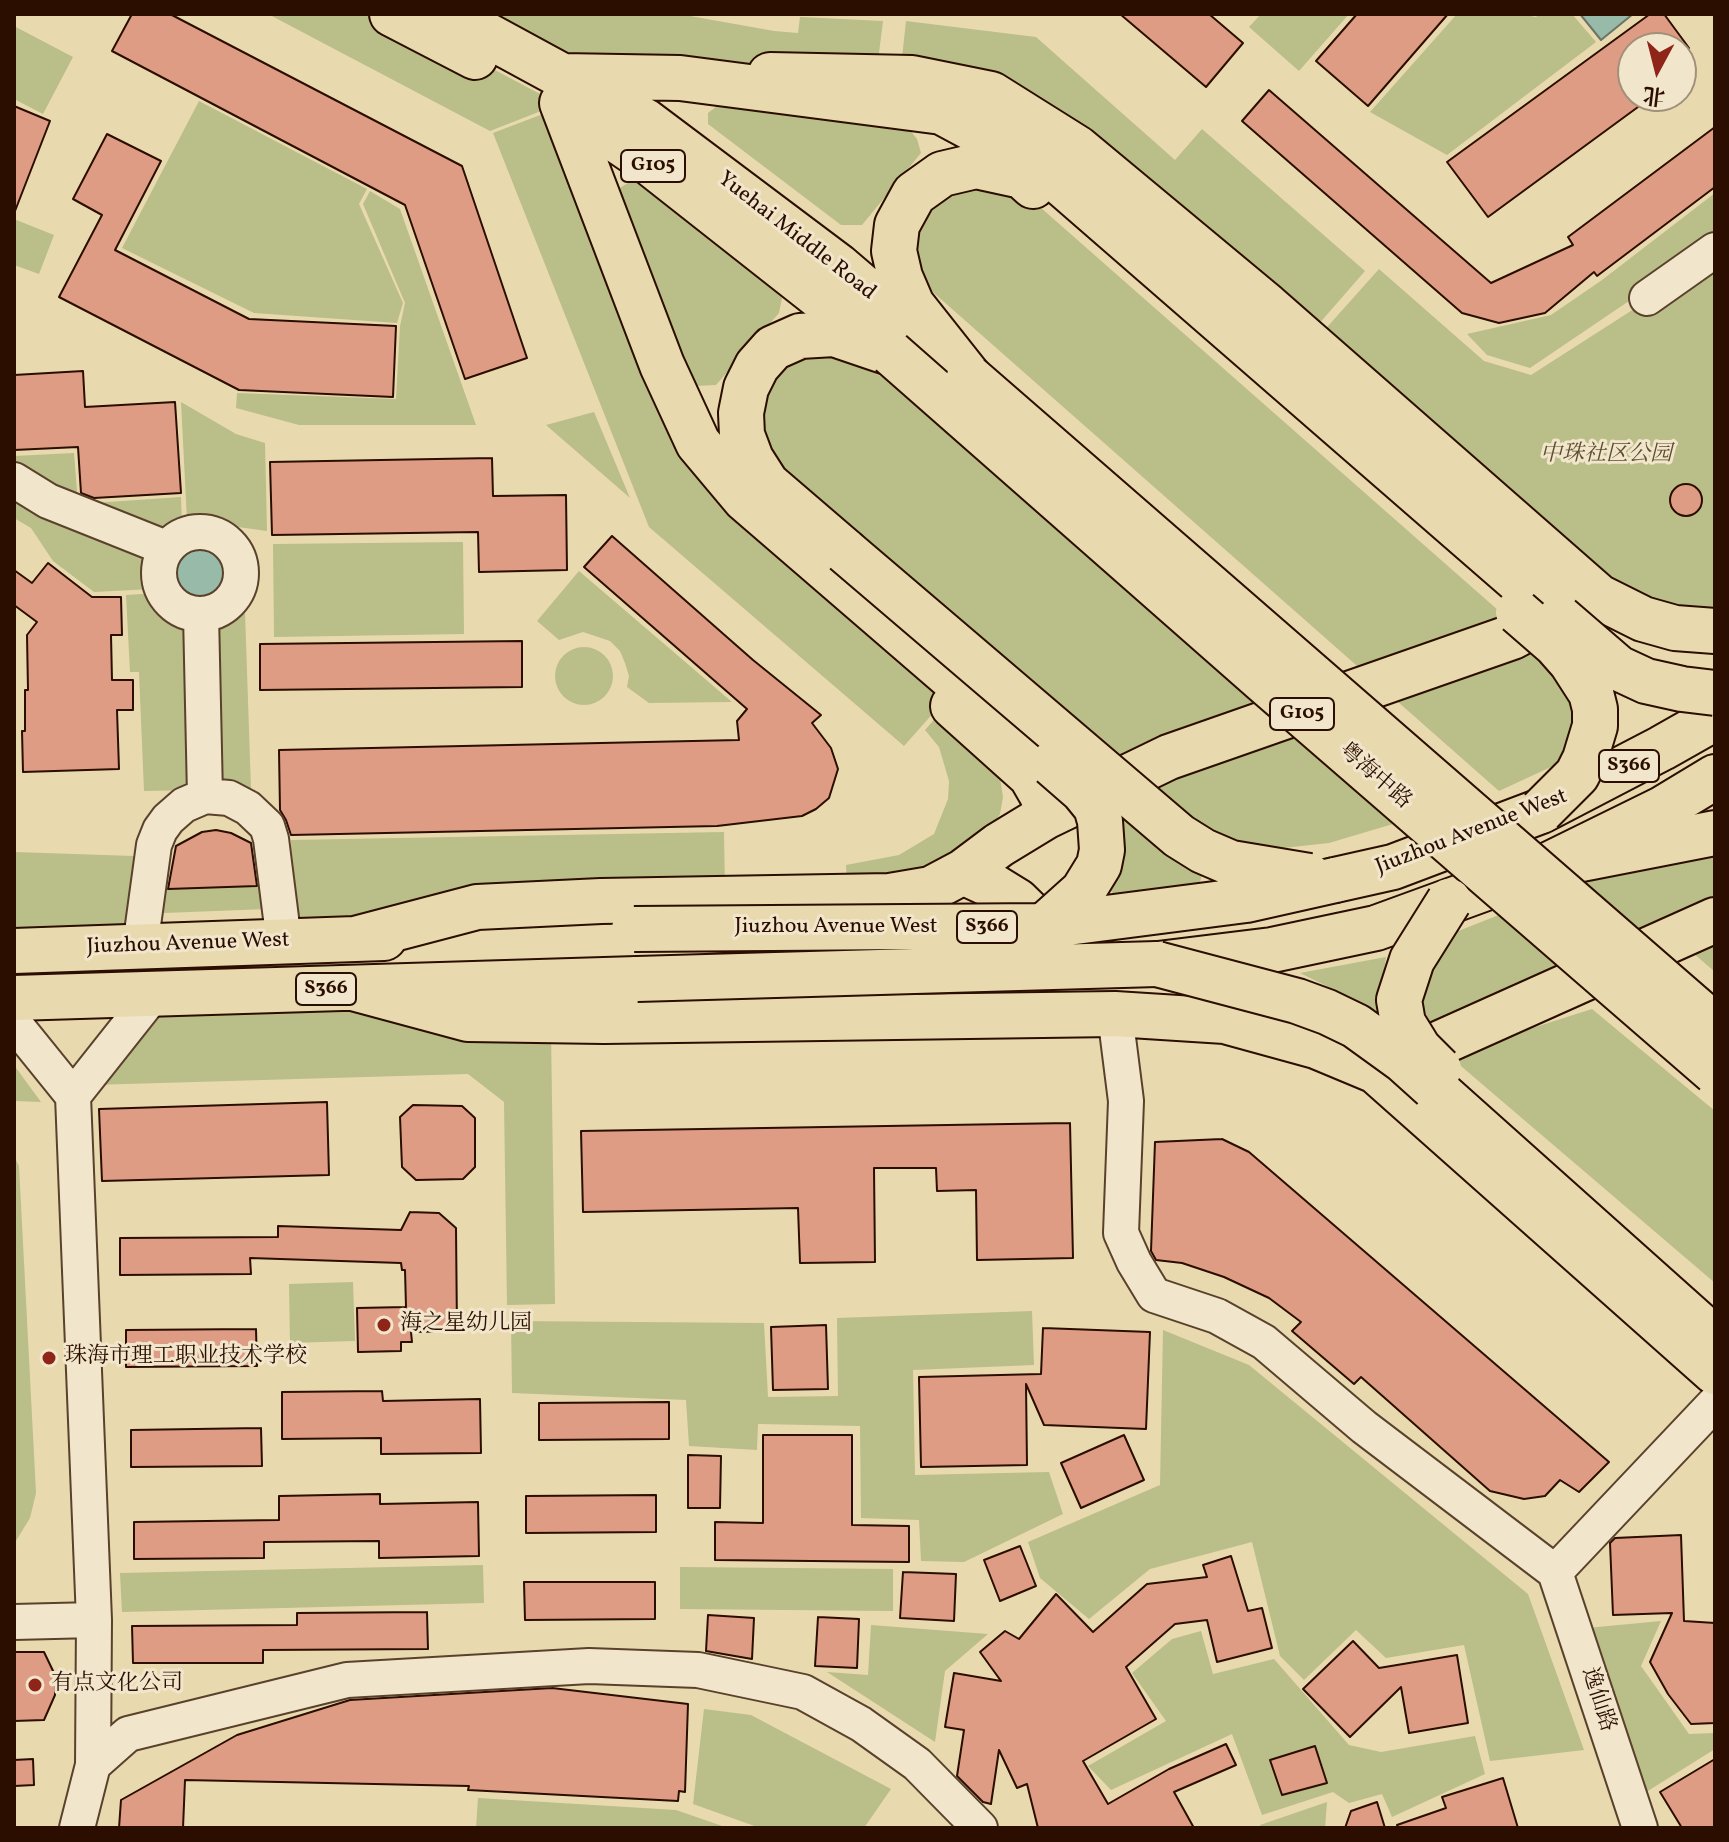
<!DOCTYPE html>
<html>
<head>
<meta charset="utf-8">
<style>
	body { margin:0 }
	#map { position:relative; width:1729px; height:1842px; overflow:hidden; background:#e9d9af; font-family:Vollkorn,"Noto Serif SC",serif }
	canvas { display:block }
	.frame { position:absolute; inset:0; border:16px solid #2b0e00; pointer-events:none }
	.north { position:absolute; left:1617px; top:32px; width:80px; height:80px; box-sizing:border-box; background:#f1e6cb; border:2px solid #a2907a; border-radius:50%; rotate:187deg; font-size:22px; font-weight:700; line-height:32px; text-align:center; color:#2b0e00 }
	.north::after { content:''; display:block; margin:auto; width:28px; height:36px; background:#8f2418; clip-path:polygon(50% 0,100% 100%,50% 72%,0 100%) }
</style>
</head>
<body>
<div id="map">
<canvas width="1729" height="1842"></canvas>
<div class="frame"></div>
<div class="north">北</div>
</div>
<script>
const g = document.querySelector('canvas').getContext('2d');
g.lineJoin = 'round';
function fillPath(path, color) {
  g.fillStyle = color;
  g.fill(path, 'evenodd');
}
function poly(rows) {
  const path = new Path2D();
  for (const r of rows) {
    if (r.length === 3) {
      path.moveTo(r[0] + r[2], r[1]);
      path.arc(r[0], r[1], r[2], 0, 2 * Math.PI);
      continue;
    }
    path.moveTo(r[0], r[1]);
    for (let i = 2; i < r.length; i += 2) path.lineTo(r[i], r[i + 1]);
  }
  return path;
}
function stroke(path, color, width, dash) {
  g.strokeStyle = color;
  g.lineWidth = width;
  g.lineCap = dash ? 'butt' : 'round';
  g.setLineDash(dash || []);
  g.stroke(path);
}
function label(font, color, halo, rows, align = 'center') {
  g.font = font + ' Vollkorn,"Noto Serif SC",serif';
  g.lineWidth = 6;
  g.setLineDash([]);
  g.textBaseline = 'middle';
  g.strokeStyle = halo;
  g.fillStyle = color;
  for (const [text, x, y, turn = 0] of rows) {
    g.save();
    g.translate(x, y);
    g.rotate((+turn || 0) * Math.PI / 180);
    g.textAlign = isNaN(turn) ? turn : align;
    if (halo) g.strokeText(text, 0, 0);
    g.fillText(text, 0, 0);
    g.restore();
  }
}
fillPath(poly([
	[268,14,389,14,559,104,490,131],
	[462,14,679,14,774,31,798,33,800,17,883,21,877,69,564,70],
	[1261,14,1349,14,1299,71,1249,27],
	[1457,14,1519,14,1536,17,1539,14,1572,14,1596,42,1447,155,1370,112],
	[906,21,1036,37,1175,160,1202,129,1365,271,1311,333,901,67],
	[14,26,73,57,43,114,14,99],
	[199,101,367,189,359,204,403,303,397,323,254,313,122,248],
	[721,103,904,123,917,139,921,153,862,225,841,225,708,124,708,113],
	[556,109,748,522,944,701,904,746,649,527,493,133],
	[968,178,1015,185,1549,655,1583,708,1566,760,1499,791,926,286,910,250,927,205],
	[633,180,771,285,782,298,779,313,716,385,694,386,677,374,618,189],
	[370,191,400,209,476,425,299,425,236,408,237,393,396,399,400,326,405,303,363,204],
	[1715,193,1715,237,1629,301,1530,368,1487,355,1467,334,1551,315,1602,280],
	[14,219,54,235,39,274,14,265],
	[1715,250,1715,630,1643,617,1312,344,1379,269,1484,361,1531,375,1648,300],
	[832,353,895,383,1393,824,1329,843,1274,849,1224,839,1167,809,777,465,750,429,761,391,796,354],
	[181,402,236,434,265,443,267,531,187,520],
	[594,412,630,498,546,425],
	[74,453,78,504,181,497,182,525,160,536,150,555,152,589,94,592,53,561,31,528,14,518,14,456],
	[463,542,464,634,274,637,273,544],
	[579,571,732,702,649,703,627,687,629,676,625,663,620,651,610,641,583,632,559,640,537,621],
	[158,593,174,611,187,617,205,618,221,614,231,607,245,612,251,789,144,791,139,672,130,672,126,595],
	[584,676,29],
	[939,714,998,765,1003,797,1000,814,992,828,956,863,847,883,846,865,899,855,934,834,948,799,949,781,939,747,925,730],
	[1130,818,1203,870,1200,882,1117,898,1106,885,1123,856,1123,819],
	[724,832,725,889,292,935,291,840],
	[1715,845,1715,896,1433,1033,1422,1003,1424,964,1456,932,1637,860],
	[14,852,134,856,135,936,14,938],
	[267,885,267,909,164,913,163,889],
	[1715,933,1715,972,1685,946],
	[1386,957,1382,987,1385,1015,1300,973],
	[351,1001,551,1032,555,1304,507,1305,504,1102,468,1074,92,1085,163,1005],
	[1592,1009,1715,1111,1715,1283,1448,1055],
	[14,1065,41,1102,14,1101],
	[14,1156,19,1166,36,1493,30,1518,14,1544],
	[353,1282,355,1341,290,1343,289,1284],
	[1032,1311,1034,1365,913,1370,915,1475,1049,1472,1063,1514,964,1562,921,1561,919,1520,861,1518,860,1426,758,1424,757,1450,689,1446,686,1400,512,1393,511,1321,764,1323,768,1397,838,1396,837,1318],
	[1163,1330,1249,1365,1528,1594,1584,1750,1490,1761,1464,1645,1386,1658,1356,1630,1304,1680,1280,1656,1252,1542,1150,1569,1089,1619,1040,1578,1028,1542,1160,1485],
	[483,1565,484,1603,122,1612,120,1573],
	[680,1567,893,1569,893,1611,680,1609],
	[1661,1621,1641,1666,1689,1734,1715,1733,1715,1749,1643,1794,1587,1628],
	[871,1625,988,1634,945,1671,935,1742,827,1672,868,1675],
	[1201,1631,1213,1674,1274,1659,1349,1745,1381,1752,1475,1736,1485,1774,1392,1817,1382,1794,1349,1803,1333,1792,1262,1815,1232,1734,1111,1790,1088,1766,1166,1721,1132,1673,1172,1639],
	[704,1709,751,1715,891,1789,864,1828,760,1828,693,1804],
	[478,1798,676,1810,728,1828,476,1828],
	[1327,1802,1325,1828,1261,1828,1260,1825]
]), '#babe88');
const water = poly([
	[1580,14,1633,14,1601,40,1580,14],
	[200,572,28]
]);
fillPath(water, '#97baa9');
stroke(water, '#6c7565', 2);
const building = poly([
	[132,14,170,14,462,166,527,358,465,379,405,205,112,51,132,14],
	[1120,14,1209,14,1243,43,1206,87,1120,14],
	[1357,14,1448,14,1368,106,1316,61,1357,14],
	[1650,14,1664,14,1689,48,1633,48,1633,96,1653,96,1488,217,1447,162,1650,14],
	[1269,90,1491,283,1573,245,1568,237,1715,127,1715,187,1597,276,1594,272,1545,313,1499,323,1462,313,1242,121,1269,90],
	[14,106,50,121,15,211,14,211,14,106],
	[107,134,161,161,115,250,249,319,396,326,393,397,239,390,59,297,102,215,73,199,107,134],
	[83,371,85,407,175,402,181,493,94,498,81,493,78,447,14,450,14,375,83,371],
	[492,458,493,496,566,495,567,570,479,572,478,532,272,535,270,462,492,458],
	[1686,500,16],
	[612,536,753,660,821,715,812,723,831,748,838,769,829,798,816,809,802,816,717,826,291,835,286,820,280,810,279,750,739,740,737,721,747,709,584,567,612,536],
	[48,563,92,597,121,597,122,635,111,635,112,680,133,680,133,710,117,710,119,769,23,772,22,731,25,731,25,690,28,690,27,635,37,622,14,605,14,570,32,583,48,563],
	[522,641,522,687,260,690,260,644,522,641],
	[216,830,231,833,251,843,257,886,168,889,176,846,202,832,216,830],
	[327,1102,329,1175,102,1181,99,1109,327,1102],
	[413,1105,462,1106,475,1118,475,1167,463,1179,416,1180,402,1167,400,1117,413,1105],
	[1070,1123,1073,1258,977,1260,976,1190,937,1191,936,1168,874,1168,875,1262,800,1263,798,1208,583,1212,581,1131,1070,1123],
	[1222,1139,1249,1152,1609,1462,1579,1492,1560,1480,1545,1496,1524,1499,1490,1491,1361,1377,1354,1384,1292,1331,1301,1322,1269,1298,1224,1277,1182,1263,1156,1260,1151,1251,1155,1142,1222,1139],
	[410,1212,439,1213,456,1228,457,1331,411,1332,412,1342,401,1342,401,1351,358,1352,357,1308,406,1307,405,1270,402,1270,401,1263,250,1258,251,1274,120,1275,120,1238,278,1237,278,1226,401,1230,410,1212],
	[826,1325,828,1389,773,1390,771,1327,826,1325],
	[1043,1328,1150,1332,1146,1429,1044,1425,1026,1384,1027,1465,921,1467,919,1377,1041,1374,1043,1328],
	[256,1329,257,1366,126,1367,126,1330,256,1329],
	[382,1391,383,1401,480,1399,481,1453,381,1454,381,1438,282,1439,282,1392,382,1391],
	[669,1402,669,1439,539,1440,539,1403,669,1402],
	[261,1428,262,1466,131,1467,131,1430,261,1428],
	[763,1435,852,1435,852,1525,909,1526,909,1562,715,1560,715,1522,763,1523,763,1435],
	[1124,1435,1144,1480,1081,1508,1061,1463,1124,1435],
	[688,1455,721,1456,720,1508,688,1508,688,1455],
	[380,1494,380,1504,478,1502,479,1556,379,1558,379,1541,264,1542,264,1558,134,1559,134,1522,279,1520,279,1496,380,1494],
	[656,1495,656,1532,526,1533,526,1496,656,1495],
	[1681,1535,1684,1621,1715,1623,1715,1723,1691,1724,1668,1694,1650,1662,1672,1613,1613,1615,1610,1543,1615,1538,1681,1535],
	[1020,1546,1036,1586,1000,1601,984,1560,1020,1546],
	[1231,1556,1248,1611,1262,1608,1272,1648,1217,1662,1207,1620,1175,1624,1126,1667,1156,1719,1083,1761,1108,1804,1169,1769,1226,1744,1236,1765,1174,1792,1194,1828,1038,1828,1027,1784,1017,1788,999,1750,991,1804,983,1802,957,1776,964,1730,945,1727,954,1673,1001,1681,980,1652,1005,1631,1019,1639,1056,1594,1093,1632,1147,1584,1207,1577,1203,1565,1231,1556],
	[903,1572,956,1574,954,1621,900,1618,903,1572],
	[524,1582,655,1582,655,1619,525,1620,524,1582],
	[427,1612,428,1649,263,1650,263,1663,133,1663,132,1626,297,1625,297,1613,427,1612],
	[708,1615,754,1618,752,1659,706,1651,708,1615],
	[818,1617,859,1619,857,1668,815,1666,818,1617],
	[1353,1641,1379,1668,1457,1655,1468,1723,1409,1733,1401,1687,1350,1737,1303,1689,1353,1641],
	[14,1652,44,1652,55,1675,55,1695,44,1720,14,1721,14,1652],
	[552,1688,688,1704,685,1792,679,1791,678,1801,468,1790,469,1786,185,1780,183,1828,119,1828,121,1800,237,1735,350,1700,552,1688],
	[1315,1746,1327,1783,1282,1795,1270,1760,1315,1746],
	[33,1759,34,1785,14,1786,14,1760,33,1759],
	[1715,1759,1715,1828,1682,1828,1660,1792,1715,1759],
	[1503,1778,1518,1828,1398,1828,1397,1825,1446,1808,1442,1797,1503,1778],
	[1377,1802,1385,1828,1345,1828,1351,1811,1377,1802]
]);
fillPath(building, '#df9c84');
stroke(building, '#2b0e00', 2);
const minor = poly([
	[1647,298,1715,250],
	[14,480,48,501,166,548],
	[200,573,41],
	[205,796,229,798,248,808,267,826,271,839,284,942],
	[140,947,154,845,160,830,168,819,184,805,205,796,201,614],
	[1115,1014,1126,1101,1121,1233,1134,1262,1154,1295,1217,1316,1264,1342,1364,1427,1555,1572],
	[14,1023,73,1096,153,995],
	[73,1096,94,1620,93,1765,77,1828],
	[1555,1572,1640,1828],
	[1555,1572,1715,1403],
	[14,1622,94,1620],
	[93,1765,128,1734,347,1680,589,1666,698,1670,803,1692,861,1724,917,1764,980,1828]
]);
const major = poly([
	[770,75,912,78,991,94,1077,148,1267,306,1599,597,1643,619,1675,628,1715,631],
	[845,551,767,484,751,459,742,435,741,413,746,388,757,366,773,348,800,336,834,334,887,352],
	[953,706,1031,776,1042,795,1046,807,1045,817],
	[963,872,991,885,1017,901,1063,946],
	[1335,880,1393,867,1541,811,1662,748,1715,718],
	[355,939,477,907,601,901,890,896,931,889,963,872,999,845,1045,817,1169,757,1512,637,1570,606,1599,597],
	[14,951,384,938],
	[1158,964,1272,950,1376,928,1546,866,1662,809,1715,777],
	[353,988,468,1019,604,1021,1115,1014,1225,1021,1316,1046,1376,1071,1715,1372],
	[14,998,637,979],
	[1389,1066,1715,920]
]);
const highway = poly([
	[392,14,475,57],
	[448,14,645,121,838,266,921,337],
	[562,76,680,78,942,112,1039,164,1538,598],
	[562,103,662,365,698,443,745,499,1052,764],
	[571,109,646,160,891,353],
	[969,377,912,305,900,277,894,251,897,225,914,194,942,174,976,166,1022,176,1033,186],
	[1546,866,1715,833],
	[1433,1087,1715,1339]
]);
stroke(minor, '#5a412c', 38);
stroke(major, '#2b0e00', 48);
stroke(highway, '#2b0e00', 48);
stroke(minor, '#f1e6cb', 34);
stroke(major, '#e9d9af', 44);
stroke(highway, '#e9d9af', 44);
const majorBridge = poly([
	[845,551,1179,836,1203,851,1231,863,1309,876],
	[634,929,1044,926,1246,900,1335,880],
	[637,979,1157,964]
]);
const highwayBridge = poly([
	[891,353,1265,682,1715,1072],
	[969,377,1715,1026],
	[1518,612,1556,645,1571,662,1591,693,1595,709,1595,726,1585,759,1577,775,1541,811],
	[1560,618,1618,668,1646,681,1682,689,1715,693],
	[1044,926,1083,891,1099,865,1102,850,1100,821,1096,807,1083,791,1052,764],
	[1157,964,1297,1001,1327,1012,1356,1026,1403,1060,1433,1087],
	[1439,1069,1419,1049,1403,1023,1399,1000,1412,960,1449,901]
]);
stroke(majorBridge, '#2b0e00', 48, []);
stroke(highwayBridge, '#2b0e00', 48, []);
stroke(majorBridge, '#e9d9af', 44);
stroke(highwayBridge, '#e9d9af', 44);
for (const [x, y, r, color] of [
	[384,1325,8,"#8f2418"],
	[49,1358,8,"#8f2418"],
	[35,1685,8,"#8f2418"]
]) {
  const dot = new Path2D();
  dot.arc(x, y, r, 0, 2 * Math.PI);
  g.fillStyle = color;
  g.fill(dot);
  stroke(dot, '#f1e6cb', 3);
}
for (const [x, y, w] of [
	[653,166,64],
	[1302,714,64],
	[1629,766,60],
	[987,927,60],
	[326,989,60]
]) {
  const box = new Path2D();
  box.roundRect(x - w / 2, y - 16, w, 32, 6);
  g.fillStyle = '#f1e6cb';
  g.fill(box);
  stroke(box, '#2b0e00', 2);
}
label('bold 20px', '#2b0e00', null, [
	["G105",653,166],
	["G105",1302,714],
	["S366",1629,766],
	["S366",987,927],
	["S366",326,989]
]);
label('22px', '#2b0e00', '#f1e6cb', [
	["Yuehai Middle Road",796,237,38],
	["粤海中路",1374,777,41],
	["Jiuzhou Avenue West",1472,833,-21],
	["Jiuzhou Avenue West",836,928],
	["Jiuzhou Avenue West",188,945,-2],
	["逸仙路",1597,1700,72]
]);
label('italic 22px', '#5d4c30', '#f1e6cb', [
	["中珠社区公园",1606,456]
]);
label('22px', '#2b0e00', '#f1e6cb', [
	["海之星幼儿园",400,1325],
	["珠海市理工职业技术学校",65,1358],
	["有点文化公司",51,1685]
], 'left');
</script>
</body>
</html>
